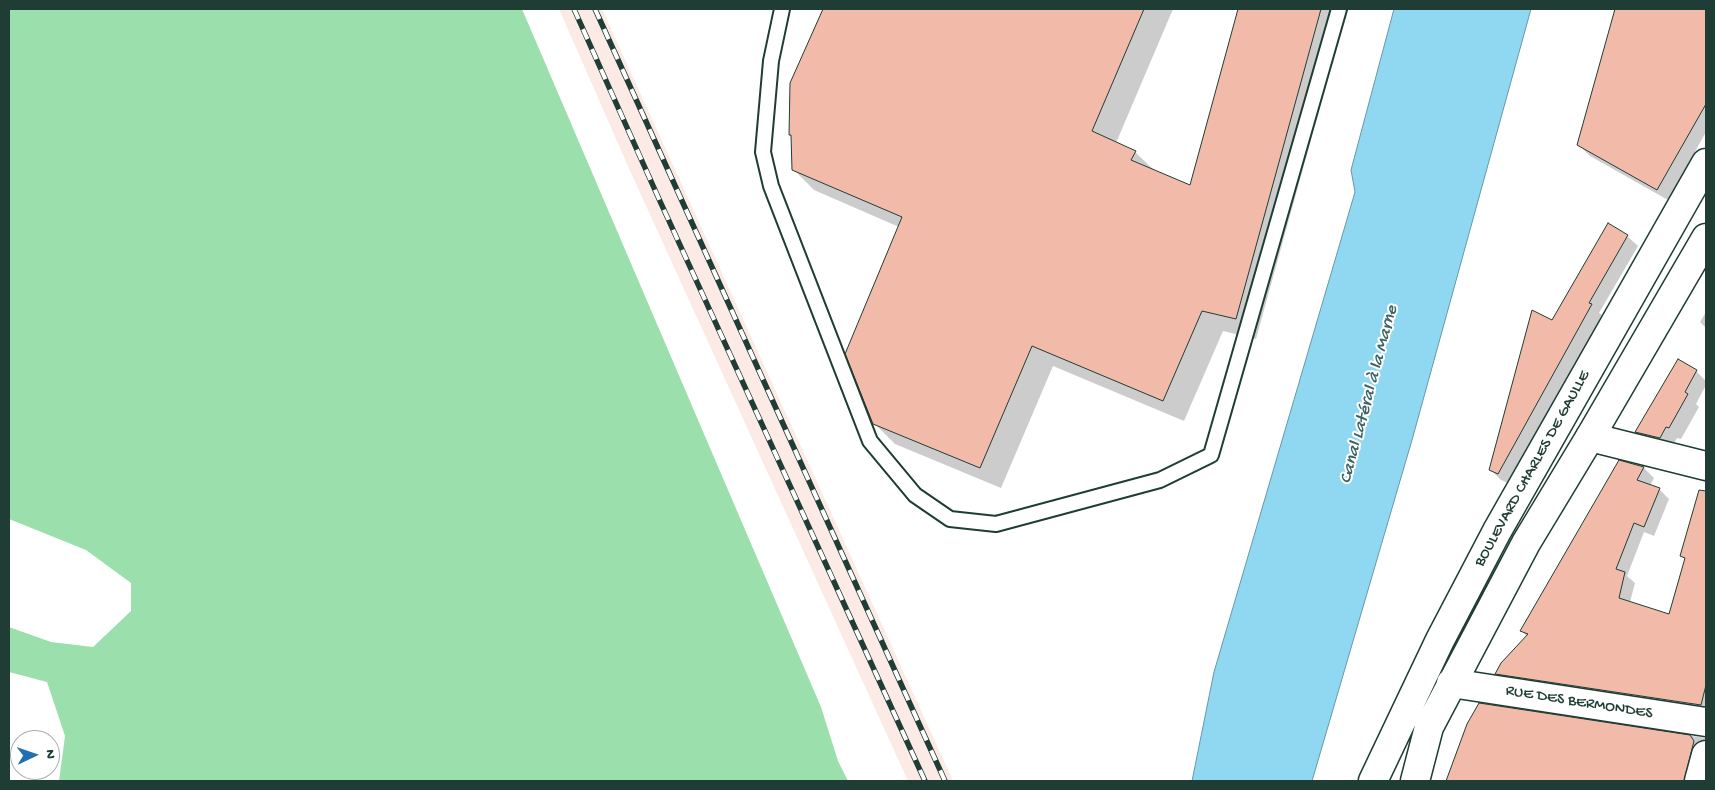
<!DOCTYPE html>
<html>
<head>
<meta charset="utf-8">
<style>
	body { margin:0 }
	#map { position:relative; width:1715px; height:790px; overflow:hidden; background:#fff; font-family:"Gochi Hand",sans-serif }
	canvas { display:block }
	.frame { position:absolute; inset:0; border:10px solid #1f3d34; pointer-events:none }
	.north { position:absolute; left:10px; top:730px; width:50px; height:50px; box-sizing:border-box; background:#fff; border:1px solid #a5b1ae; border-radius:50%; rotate:87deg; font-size:14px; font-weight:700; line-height:20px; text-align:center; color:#1f3d34 }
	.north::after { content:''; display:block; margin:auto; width:18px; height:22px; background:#1f6fb2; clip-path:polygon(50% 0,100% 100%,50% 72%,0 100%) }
</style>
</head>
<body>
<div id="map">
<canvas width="1715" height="790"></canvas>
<div class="frame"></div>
<div class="north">N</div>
</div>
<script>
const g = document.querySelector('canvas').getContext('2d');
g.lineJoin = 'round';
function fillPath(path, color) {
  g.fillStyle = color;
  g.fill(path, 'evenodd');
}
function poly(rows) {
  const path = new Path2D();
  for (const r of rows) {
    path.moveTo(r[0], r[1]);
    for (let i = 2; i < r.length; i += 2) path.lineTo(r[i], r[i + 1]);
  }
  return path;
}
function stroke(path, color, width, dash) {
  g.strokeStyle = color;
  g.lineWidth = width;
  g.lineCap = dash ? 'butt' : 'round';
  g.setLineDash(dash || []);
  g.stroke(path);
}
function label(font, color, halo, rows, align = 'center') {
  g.font = font + ' "Gochi Hand",sans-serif';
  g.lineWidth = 4;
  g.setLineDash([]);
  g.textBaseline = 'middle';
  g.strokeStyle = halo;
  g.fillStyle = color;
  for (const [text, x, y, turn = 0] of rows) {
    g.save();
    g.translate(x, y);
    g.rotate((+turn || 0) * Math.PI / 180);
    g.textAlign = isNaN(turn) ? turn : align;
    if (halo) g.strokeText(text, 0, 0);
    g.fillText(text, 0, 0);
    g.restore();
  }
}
fillPath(poly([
	[559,9,602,9,953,781,908,781,627,164]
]), '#fbeae5');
fillPath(poly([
	[9,9,522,9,821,707,838,761,848,781,59,781,65,736,47,682,9,672,9,627,51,642,93,647,131,611,131,583,86,550,9,519]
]), '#9be0ac');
const water = poly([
	[1394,9,1531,9,1412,440,1312,781,1192,781,1214,672,1355,192,1351,170,1394,9]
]);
fillPath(water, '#90d8f2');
stroke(water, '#639aa6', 1);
fillPath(poly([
	[824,9,1173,9,1116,143,1135,152,1155,171,1191,187,1240,9,1347,9,1256,339,1223,331,1184,421,1053,366,1001,488,895,444,874,423,899,227,814,190,793,169,792,137,790,135,792,84],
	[1616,9,1706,9,1706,132,1668,200,1590,156,1579,145],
	[1627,236,1638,246,1599,313,1602,315,1508,483,1501,480,1491,470,1552,321],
	[1706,312,1706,328,1700,322],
	[1696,371,1706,381,1706,385,1696,404,1699,407,1681,439,1677,438,1671,449,1648,443,1637,432],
	[1620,462,1644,468,1654,478,1650,486,1659,489,1669,499,1654,536,1644,532,1627,576,1635,583,1630,602,1660,661,1706,669,1706,714,1507,684,1496,674,1527,637,1522,631],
	[1697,502,1706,505,1706,572,1696,569,1682,556],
	[1479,704,1706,738,1706,753,1695,781,1447,781,1467,726]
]), '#0003');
const building = poly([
	[823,9,1144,9,1092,131,1136,151,1131,160,1190,185,1238,9,1321,9,1236,319,1202,311,1163,401,1032,346,980,468,873,424,845,354,902,217,792,170,791,135,789,135,790,83,823,9],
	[1615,9,1706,9,1706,104,1657,190,1577,145,1615,9],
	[1608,223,1628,235,1589,303,1592,304,1498,474,1489,470,1532,310,1552,320,1608,223],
	[1678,359,1697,370,1685,392,1688,394,1669,428,1666,427,1660,438,1635,432,1678,359],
	[1619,460,1644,467,1637,480,1660,488,1644,527,1634,523,1616,569,1625,572,1619,598,1669,614,1685,558,1680,556,1699,490,1706,491,1706,685,1701,705,1495,674,1501,663,1528,634,1520,631,1619,460],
	[1479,703,1690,735,1694,741,1684,781,1446,781,1467,724,1479,703]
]);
fillPath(building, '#f2baa9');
stroke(building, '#1f3d34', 1);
const lane = poly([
	[782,9,771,61,763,152,771,186,870,441,915,495,950,519,996,524,1160,480,1211,455,1339,9]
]);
const street = poly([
	[1590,437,1706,466],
	[1451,683,1706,722],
	[1699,781,1706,755]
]);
const secondary = poly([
	[1373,781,1440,640,1497,531,1706,163],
	[1415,781,1429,727,1526,543,1590,437,1706,238]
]);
stroke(lane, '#1f3d34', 18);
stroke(street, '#1f3d34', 31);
stroke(secondary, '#1f3d34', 31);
stroke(lane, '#fff', 14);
stroke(street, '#fff', 28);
stroke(secondary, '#fff', 28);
const rail = poly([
	[574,9,659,199,925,781],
	[595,9,945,781]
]);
stroke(rail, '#1f3d34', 5.5);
stroke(rail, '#fff', 4, [11]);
label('16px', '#1f3d34', '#fff', [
	["BOULEVARD CHARLES DE GAULLE",1533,469,-61],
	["RUE DES BERMONDES",1579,703,9]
]);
label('italic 18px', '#3b6464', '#fff', [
	["Canal Latéral à la Marne",1370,395,-75]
]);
</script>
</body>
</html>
